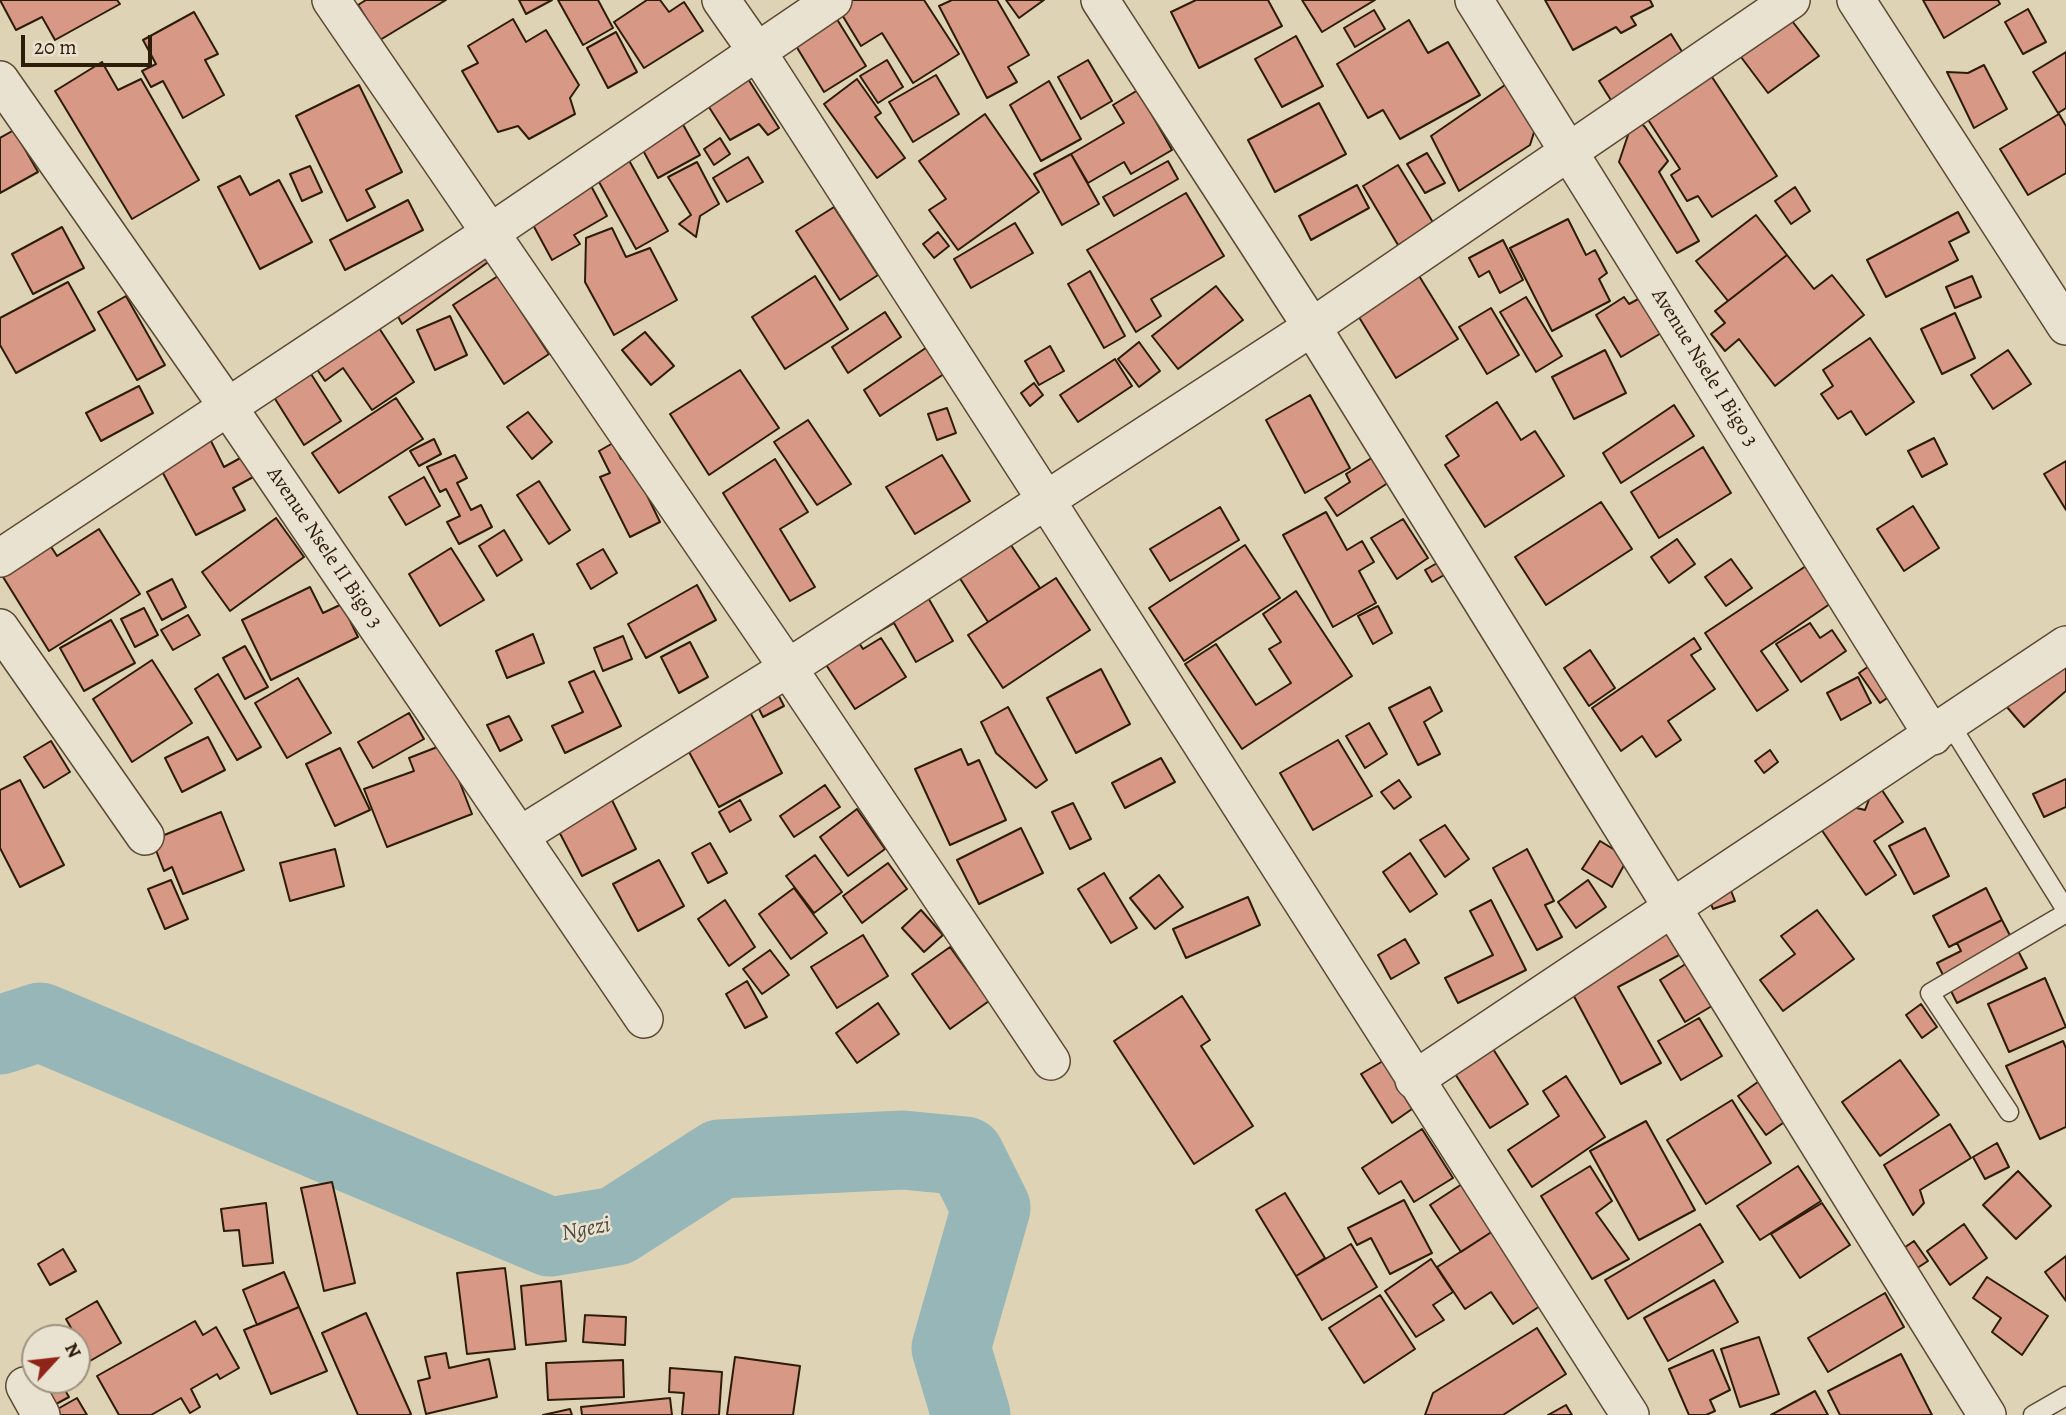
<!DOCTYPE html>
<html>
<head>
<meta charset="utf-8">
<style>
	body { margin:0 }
	#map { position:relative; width:2066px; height:1415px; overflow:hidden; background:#dfd3b6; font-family:Alegreya,serif }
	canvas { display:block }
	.north { position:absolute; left:21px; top:1324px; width:70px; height:70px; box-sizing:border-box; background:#eae2d0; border:2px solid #9e9380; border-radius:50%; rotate:63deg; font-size:19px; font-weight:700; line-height:28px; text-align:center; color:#2d1c07 }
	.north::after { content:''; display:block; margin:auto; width:24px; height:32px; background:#8f2418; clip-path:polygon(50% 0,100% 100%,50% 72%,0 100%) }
	.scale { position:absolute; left:21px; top:35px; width:131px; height:32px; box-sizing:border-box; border:4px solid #2d1c07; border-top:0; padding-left:9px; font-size:21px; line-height:24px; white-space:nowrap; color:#2d1c07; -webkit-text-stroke:5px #eae2d0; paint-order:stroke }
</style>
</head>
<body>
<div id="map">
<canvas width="2066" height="1415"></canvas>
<div class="north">N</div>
<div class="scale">20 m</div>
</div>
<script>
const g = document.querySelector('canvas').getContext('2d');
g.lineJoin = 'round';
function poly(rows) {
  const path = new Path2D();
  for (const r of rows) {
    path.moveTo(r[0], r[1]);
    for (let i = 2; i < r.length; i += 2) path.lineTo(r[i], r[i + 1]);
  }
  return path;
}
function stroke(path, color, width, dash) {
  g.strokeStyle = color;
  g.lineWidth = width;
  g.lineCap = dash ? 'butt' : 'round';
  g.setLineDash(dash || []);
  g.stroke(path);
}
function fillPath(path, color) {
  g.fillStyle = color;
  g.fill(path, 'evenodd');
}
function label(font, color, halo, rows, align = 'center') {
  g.font = font + ' Alegreya,serif';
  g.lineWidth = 5;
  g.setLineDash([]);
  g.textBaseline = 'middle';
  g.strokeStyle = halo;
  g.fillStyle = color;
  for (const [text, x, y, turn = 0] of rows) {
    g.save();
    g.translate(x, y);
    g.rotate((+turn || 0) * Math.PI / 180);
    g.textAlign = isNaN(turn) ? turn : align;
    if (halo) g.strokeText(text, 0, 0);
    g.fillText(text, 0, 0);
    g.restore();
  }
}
stroke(poly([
	[0,1035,40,1022,550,1237,616,1226,720,1159,903,1150,965,1156,991,1208,951,1348,971,1415]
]), '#96b6b7', 79);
const building = poly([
	[0,0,117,0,120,4,55,40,42,17,16,30,0,0],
	[366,0,446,0,380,40,358,5,366,0],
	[519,0,552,0,526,14,519,0],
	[558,0,598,0,613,28,583,45,558,0],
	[647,0,660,0,669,12,684,2,703,31,644,68,614,22,647,0],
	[825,0,866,66,824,92,793,41,825,0],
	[833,0,924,0,959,54,913,83,882,33,861,46,833,0],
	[952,0,997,0,1029,55,1008,67,1017,82,987,98,939,6,952,0],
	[1006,0,1044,0,1019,18,1006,0],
	[1196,0,1268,0,1282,26,1199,68,1171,12,1196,0],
	[1302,0,1375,0,1322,32,1302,0],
	[1545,0,1650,0,1653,6,1631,17,1636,25,1621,33,1616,27,1573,50,1545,0],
	[1923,0,1998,0,2000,4,1944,38,1923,0],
	[2028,9,2046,42,2023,54,2005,22,2028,9],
	[1374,10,1385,29,1355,47,1344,28,1374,10],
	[194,12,218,54,205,60,224,95,183,118,163,81,151,87,142,71,156,64,143,40,194,12],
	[1789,17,1819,56,1768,93,1738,53,1789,17],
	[513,19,526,42,546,30,579,85,570,98,575,114,529,139,518,126,498,132,462,71,478,63,468,46,513,19],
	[1409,20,1428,53,1448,42,1480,95,1400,139,1383,110,1368,118,1337,64,1409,20],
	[616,32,637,72,608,88,587,48,616,32],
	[1671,34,1686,58,1614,105,1599,81,1671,34],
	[1296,36,1323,86,1282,107,1255,59,1296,36],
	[2066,52,2066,108,2058,113,2033,72,2066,52],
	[887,60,903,87,878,103,860,76,887,60],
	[1088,60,1112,101,1081,119,1058,77,1088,60],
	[102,62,118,90,141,79,199,180,132,219,55,91,102,62],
	[738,63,779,128,768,135,759,124,730,140,698,90,738,63],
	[1984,65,2007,109,1974,128,1947,72,1968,73,1984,65],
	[1710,74,1777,176,1712,217,1698,196,1687,201,1671,175,1680,169,1645,115,1710,74],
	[936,75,959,114,913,142,889,102,936,75],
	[1518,76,1541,110,1530,145,1459,191,1431,136,1518,76],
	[857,79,881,113,875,117,905,158,877,178,824,104,857,79],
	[1049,81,1081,139,1041,161,1010,105,1049,81],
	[359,85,402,172,366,190,375,207,347,221,296,116,359,85],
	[1138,90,1172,150,1131,174,1124,162,1088,183,1071,154,1124,123,1113,105,1138,90],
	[1319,103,1346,154,1275,192,1248,140,1319,103],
	[985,114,1039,192,958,250,929,210,946,199,919,161,985,114],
	[2059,114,2066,126,2066,173,2028,195,2000,149,2059,114],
	[1634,117,1645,127,1668,161,1659,172,1699,241,1677,253,1619,162,1634,117],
	[681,121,700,155,658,178,639,143,681,121],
	[14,130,38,172,0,193,0,138,14,130],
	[720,138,730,154,714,165,704,149,720,138],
	[620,144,668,231,636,249,588,162,620,144],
	[1427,153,1445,183,1425,193,1407,164,1427,153],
	[1071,154,1099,204,1062,225,1034,174,1071,154],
	[748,157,763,182,727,202,713,178,748,157],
	[1168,161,1178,179,1114,216,1103,197,1168,161],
	[697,162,719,204,700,216,696,237,679,224,691,215,668,177,697,162],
	[1398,165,1434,224,1398,245,1363,186,1398,165],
	[310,166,322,192,302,201,290,174,310,166],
	[581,167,607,216,574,235,580,244,552,260,519,199,581,167],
	[240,176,250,195,279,180,312,242,260,269,218,187,240,176],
	[1357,185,1369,208,1311,240,1299,216,1357,185],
	[1795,187,1810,211,1791,224,1775,201,1795,187],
	[1186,193,1224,256,1151,299,1161,316,1136,332,1087,250,1186,193],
	[408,200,423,230,345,270,330,240,408,200],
	[834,207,878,275,840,300,796,231,834,207],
	[1958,212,1969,232,1949,242,1958,260,1886,297,1867,260,1958,212],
	[1756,215,1787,255,1728,301,1696,261,1756,215],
	[1568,219,1586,255,1595,250,1607,273,1599,279,1610,301,1552,331,1510,248,1568,219],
	[1015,223,1033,253,971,288,954,259,1015,223],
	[62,227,84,268,33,294,12,254,62,227],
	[612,228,626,257,650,248,677,300,614,335,585,282,586,238,612,228],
	[938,232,949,246,934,258,923,244,938,232],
	[476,237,491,260,402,324,389,300,476,237],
	[1503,240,1523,280,1500,293,1489,271,1479,277,1469,258,1503,240],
	[1787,255,1814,289,1832,275,1864,315,1775,386,1739,339,1725,351,1711,334,1725,323,1715,311,1787,255],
	[1090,271,1125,336,1104,348,1068,284,1090,271],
	[1416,271,1458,339,1396,378,1354,309,1416,271],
	[498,276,549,354,504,384,453,305,498,276],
	[815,276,848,329,785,369,752,317,815,276],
	[1972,276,1981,297,1955,308,1946,287,1972,276],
	[68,282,95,330,16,373,0,345,0,318,68,282],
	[1216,286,1243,320,1178,369,1152,336,1216,286],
	[126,296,165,365,137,380,98,312,126,296],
	[1526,297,1562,356,1536,372,1500,312,1526,297],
	[1624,297,1629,304,1642,297,1663,332,1621,357,1596,315,1624,297],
	[1491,308,1519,355,1487,374,1459,327,1491,308],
	[885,312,901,337,848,373,832,347,885,312],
	[1955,313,1975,358,1942,374,1921,329,1955,313],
	[370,314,414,382,372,410,343,368,325,381,307,355,370,314],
	[450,316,467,355,435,370,417,330,450,316],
	[645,332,674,366,651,385,622,350,645,332],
	[1870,338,1914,402,1866,435,1851,411,1838,419,1821,394,1833,386,1823,370,1870,338],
	[1139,342,1160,371,1139,387,1118,359,1139,342],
	[933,343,950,370,880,416,864,390,933,343],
	[1050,346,1064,371,1039,385,1025,361,1050,346],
	[1605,350,1626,393,1574,419,1552,377,1605,350],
	[2008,350,2031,384,1993,409,1971,375,2008,350],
	[1115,359,1132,386,1078,422,1060,395,1115,359],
	[304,363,341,421,304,445,267,386,304,363],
	[740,370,779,428,709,475,670,414,740,370],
	[1034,383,1043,395,1030,406,1021,393,1034,383],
	[139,386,153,413,101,441,86,413,139,386],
	[1310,395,1350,468,1305,493,1266,420,1310,395],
	[396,398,423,439,339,493,312,453,396,398],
	[1497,402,1521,440,1535,431,1564,476,1485,527,1445,465,1459,456,1446,436,1497,402],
	[1674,405,1694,436,1621,483,1603,453,1674,405],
	[947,408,956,433,937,440,928,414,947,408],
	[528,412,552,442,532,459,507,427,528,412],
	[808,420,851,484,817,505,774,442,808,420],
	[207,433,224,467,244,456,255,476,233,488,245,510,196,535,156,460,207,433],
	[1934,438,1947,464,1922,477,1908,451,1934,438],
	[434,439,441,454,419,466,410,451,434,439],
	[613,443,621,459,628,456,660,522,630,537,600,477,610,473,599,451,613,443],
	[1703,447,1731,493,1659,538,1631,492,1703,447],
	[1378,454,1394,479,1337,516,1325,498,1350,482,1346,474,1378,454],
	[455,455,467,478,457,483,471,510,481,505,492,527,459,544,447,522,460,516,446,489,440,492,427,467,455,455],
	[942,455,970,501,915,534,886,487,942,455],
	[775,459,808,512,780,529,815,587,790,601,723,493,775,459],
	[2066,461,2066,510,2044,474,2066,461],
	[424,477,440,506,406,525,389,497,424,477],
	[539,481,570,530,549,544,517,495,539,481],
	[1601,502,1632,549,1546,605,1515,557,1601,502],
	[1913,506,1939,548,1904,571,1877,529,1913,506],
	[1220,507,1239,540,1170,581,1150,549,1220,507],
	[1326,512,1347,550,1362,541,1374,562,1359,571,1376,603,1333,627,1283,535,1326,512],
	[276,518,304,557,230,611,202,572,276,518],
	[1403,519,1428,558,1397,579,1371,538,1403,519],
	[99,529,140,594,49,651,0,572,41,531,57,556,99,529],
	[1000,529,1040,588,988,622,950,563,1000,529],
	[504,530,522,560,497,576,479,546,504,530],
	[1677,539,1695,564,1669,583,1651,557,1677,539],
	[1245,545,1280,598,1184,661,1149,608,1245,545],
	[451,548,484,600,440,626,409,574,451,548],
	[603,549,617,573,591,589,577,564,603,549],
	[1818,558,1843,595,1761,651,1788,690,1757,711,1705,633,1818,558],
	[1444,559,1451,571,1432,582,1425,570,1444,559],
	[1731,559,1752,588,1726,606,1705,577,1731,559],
	[1056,578,1090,630,1003,688,968,635,1056,578],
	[172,579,186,607,162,620,147,592,172,579],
	[919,582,953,641,916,662,894,623,877,633,866,613,919,582],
	[697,585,716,620,646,658,628,624,697,585],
	[310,587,323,613,342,604,358,637,271,680,242,620,310,587],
	[1296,591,1352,676,1242,749,1185,664,1216,644,1256,705,1291,683,1269,649,1281,642,1263,614,1296,591],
	[1378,606,1392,633,1373,644,1358,616,1378,606],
	[144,608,158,635,135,647,121,619,144,608],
	[188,615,200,635,173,650,161,630,188,615],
	[111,620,135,663,84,691,60,648,111,620],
	[1810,623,1820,638,1832,630,1846,651,1801,682,1776,644,1810,623],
	[852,632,863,649,881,638,906,677,855,709,819,654,852,632],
	[533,634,544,663,507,678,496,651,533,634],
	[623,636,632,659,603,671,594,648,623,636],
	[1694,638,1701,649,1691,655,1715,689,1668,721,1681,740,1656,757,1642,736,1621,751,1592,708,1694,638],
	[690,642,708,677,679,693,661,657,690,642],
	[2066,644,2066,691,2024,727,2001,700,2066,644],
	[245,646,268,687,245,699,223,658,245,646],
	[1590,650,1615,688,1589,706,1564,668,1590,650],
	[1889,652,1910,682,1880,703,1859,673,1889,652],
	[152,660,192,723,132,762,93,699,152,660],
	[1101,669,1130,724,1076,753,1047,698,1101,669],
	[594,671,621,726,565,753,552,726,583,712,569,682,594,671],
	[218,674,261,747,237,760,195,689,218,674],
	[1858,677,1871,703,1841,720,1827,693,1858,677],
	[298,678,331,733,287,758,255,703,298,678],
	[771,681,784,706,763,717,750,691,771,681],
	[1430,687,1442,711,1424,722,1440,754,1418,765,1389,708,1430,687],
	[741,695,782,773,719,807,677,730,741,695],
	[1008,707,1047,780,1036,788,996,753,981,722,1008,707],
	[409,713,424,739,373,768,358,742,409,713],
	[509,716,522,740,500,751,487,725,509,716],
	[1369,723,1387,754,1365,768,1346,736,1369,723],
	[208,737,225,770,182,792,165,758,208,737],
	[1338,740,1372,796,1313,830,1280,773,1338,740],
	[51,741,70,772,44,788,24,757,51,741],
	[445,744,472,814,387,847,364,789,414,771,409,758,445,744],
	[340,748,370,810,335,826,306,764,340,748],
	[961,749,968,765,979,760,1006,820,950,845,915,769,961,749],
	[1770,750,1778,762,1764,773,1755,761,1770,750],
	[1161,758,1175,782,1125,808,1112,783,1161,758],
	[2066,779,2066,807,2044,817,2033,794,2066,779],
	[20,780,64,865,20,887,0,848,0,790,20,780],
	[1399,780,1411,797,1394,809,1381,792,1399,780],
	[1876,781,1903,822,1874,841,1896,875,1866,895,1806,807,1840,804,1865,810,1876,781],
	[825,785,840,807,794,837,780,816,825,785],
	[607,790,636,849,582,876,552,818,607,790],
	[740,800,751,820,730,832,719,812,740,800],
	[1073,803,1091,839,1070,849,1052,812,1073,803],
	[857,809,885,849,848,876,820,837,857,809],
	[221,812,244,870,183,894,172,867,164,871,152,840,221,812],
	[1445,825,1469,859,1445,877,1420,840,1445,825],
	[1021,828,1043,873,979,904,957,860,1021,828],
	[1925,828,1949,876,1914,894,1889,846,1925,828],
	[1600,841,1628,858,1612,887,1582,869,1600,841],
	[710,843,727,873,708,883,692,853,710,843],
	[335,849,344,886,290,901,280,863,335,849],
	[1527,849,1554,901,1545,905,1562,937,1537,950,1493,868,1527,849],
	[1410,853,1437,894,1410,912,1383,872,1410,853],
	[815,855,842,892,814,913,786,876,815,855],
	[659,860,684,906,638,931,613,884,659,860],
	[888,863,907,889,862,923,843,896,888,863],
	[1104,873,1137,928,1111,943,1078,889,1104,873],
	[1159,875,1183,907,1155,929,1130,898,1159,875],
	[171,880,188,919,165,929,148,889,171,880],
	[1588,880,1606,907,1576,928,1558,902,1588,880],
	[1728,883,1735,901,1713,909,1706,891,1728,883],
	[794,888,827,933,791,959,759,914,794,888],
	[1986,888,2002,920,1949,947,1933,916,1986,888],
	[1248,897,1260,925,1186,958,1173,929,1248,897],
	[725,900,755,947,729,966,698,919,725,900],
	[1491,900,1526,970,1458,1003,1445,978,1493,955,1470,911,1491,900],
	[921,910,943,935,924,952,902,928,921,910],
	[1817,910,1854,959,1783,1011,1760,980,1795,954,1781,936,1817,910],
	[1662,916,1683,953,1618,987,1661,1063,1621,1084,1561,972,1662,916],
	[2002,920,2027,968,1957,1003,1937,963,1961,951,1957,943,2002,920],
	[863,935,888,976,837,1008,811,967,863,935],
	[1405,939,1419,963,1391,979,1378,955,1405,939],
	[950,947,989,1001,950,1029,912,974,950,947],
	[770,950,789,975,762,994,743,969,770,950],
	[1692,960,1717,1003,1685,1022,1660,980,1692,960],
	[2045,978,2066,1027,2009,1052,1988,1004,2045,978],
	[747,981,767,1017,745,1028,726,994,747,981],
	[1182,996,1210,1040,1201,1046,1253,1126,1194,1164,1114,1041,1182,996],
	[878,1003,899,1034,857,1063,836,1033,878,1003],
	[1921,1004,1937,1027,1922,1038,1906,1015,1921,1004],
	[1699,1018,1722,1056,1681,1080,1658,1041,1699,1018],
	[1488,1041,1528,1104,1490,1128,1450,1066,1488,1041],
	[2063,1041,2066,1048,2066,1127,2040,1139,2006,1066,2063,1041],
	[1900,1060,1939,1115,1880,1156,1842,1102,1900,1060],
	[1383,1061,1412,1109,1392,1123,1361,1074,1383,1061],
	[1779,1067,1807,1106,1766,1135,1738,1096,1779,1067],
	[1566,1076,1605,1137,1532,1187,1508,1150,1559,1116,1543,1091,1566,1076],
	[1732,1100,1771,1163,1706,1204,1667,1140,1732,1100],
	[1646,1121,1695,1210,1639,1240,1590,1151,1646,1121],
	[1950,1124,1971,1158,1920,1190,1924,1203,1913,1215,1884,1165,1950,1124],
	[1422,1129,1453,1178,1414,1202,1401,1181,1379,1194,1362,1168,1422,1129],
	[1997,1143,2009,1167,1985,1179,1973,1157,1997,1143],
	[1590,1166,1612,1201,1596,1213,1629,1259,1592,1279,1541,1196,1590,1166],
	[1798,1166,1821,1201,1760,1240,1737,1206,1798,1166],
	[2018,1171,2051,1206,2016,1239,1983,1205,2018,1171],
	[332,1182,355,1283,324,1291,301,1188,332,1182],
	[1462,1184,1493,1231,1461,1252,1430,1205,1462,1184],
	[1285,1193,1325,1258,1296,1276,1256,1210,1285,1193],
	[1404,1200,1432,1253,1390,1274,1371,1238,1357,1245,1348,1228,1404,1200],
	[266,1203,273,1263,243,1266,239,1230,224,1231,221,1209,266,1203],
	[1822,1203,1850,1245,1800,1278,1771,1234,1822,1203],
	[1700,1224,1723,1262,1628,1319,1605,1280,1700,1224],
	[1964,1224,1987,1258,1950,1285,1927,1251,1964,1224],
	[1493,1231,1543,1304,1513,1324,1491,1292,1465,1309,1437,1267,1493,1231],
	[1914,1241,1928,1261,1908,1274,1895,1254,1914,1241],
	[1351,1244,1377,1287,1322,1320,1296,1276,1351,1244],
	[63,1249,76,1271,50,1285,38,1264,63,1249],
	[2066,1256,2066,1301,2045,1272,2066,1256],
	[1431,1259,1453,1292,1433,1305,1444,1320,1416,1337,1385,1291,1431,1259],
	[505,1268,515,1349,467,1354,457,1273,505,1268],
	[284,1272,299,1307,257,1325,243,1290,284,1272],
	[1987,1277,2048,1316,2022,1355,1992,1332,2001,1318,1973,1298,1987,1277],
	[1714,1280,1738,1322,1668,1361,1644,1318,1714,1280],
	[561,1281,566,1341,526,1345,521,1286,561,1281],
	[1885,1293,1904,1327,1828,1372,1808,1338,1885,1293],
	[1380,1295,1415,1349,1364,1383,1329,1328,1380,1295],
	[97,1301,121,1343,90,1361,66,1319,97,1301],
	[299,1307,327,1371,271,1394,244,1330,299,1307],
	[366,1313,411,1414,409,1415,358,1415,322,1333,366,1313],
	[585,1315,626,1317,625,1345,583,1342,585,1315],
	[195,1321,203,1335,216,1327,239,1368,220,1379,217,1374,191,1389,200,1407,190,1413,181,1398,151,1415,119,1415,97,1376,195,1321],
	[1537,1328,1566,1374,1503,1415,1425,1415,1433,1393,1537,1328],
	[1759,1337,1779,1394,1740,1407,1721,1349,1759,1337],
	[1713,1350,1730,1390,1710,1400,1715,1411,1706,1415,1689,1415,1669,1369,1713,1350],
	[446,1353,449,1368,489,1359,497,1397,426,1414,418,1381,430,1378,425,1357,446,1353],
	[1901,1354,1932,1415,1840,1415,1828,1391,1901,1354],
	[735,1357,800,1366,793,1415,727,1415,735,1357],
	[623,1360,624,1397,548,1400,546,1363,623,1360],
	[670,1368,722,1372,719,1415,682,1415,684,1393,669,1392,670,1368],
	[35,1380,59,1380,69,1397,36,1415,35,1380],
	[1815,1391,1828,1415,1771,1415,1815,1391],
	[77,1398,87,1415,56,1415,54,1411,77,1398],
	[670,1398,672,1415,582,1415,581,1407,670,1398],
	[1566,1405,1572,1415,1548,1415,1566,1405],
	[570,1409,572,1415,543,1415,570,1409]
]);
fillPath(building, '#d79885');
stroke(building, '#2d1c07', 2);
const service = poly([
	[1950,724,2066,910],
	[2009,1112,1930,993,2066,913],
	[2033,1415,2066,1396]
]);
const minor = poly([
	[331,0,788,668,1051,1061],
	[721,0,758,53,1046,500,1630,1415],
	[1100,0,1312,327,1987,1415],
	[1474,0,1933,736],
	[1856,0,2066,326],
	[0,80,228,407,644,1019],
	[0,558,490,233,833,0],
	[0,628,145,836],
	[521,835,788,668,1312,327,1791,0],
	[1414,1080,2066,645],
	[25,1386,41,1415]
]);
stroke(service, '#5a4a33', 21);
stroke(minor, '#5a4a33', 40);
stroke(service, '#eae2d0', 18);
stroke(minor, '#eae2d0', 37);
label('21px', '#2d1c07', '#eae2d0', [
	["Avenue Nsele I Bigo 3",1704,368,58],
	["Avenue Nsele II Bigo 3",324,548,56]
]);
label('italic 23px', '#4c4a3c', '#eae2d0', [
	["Ngezi",586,1230,-11]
]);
</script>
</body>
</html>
